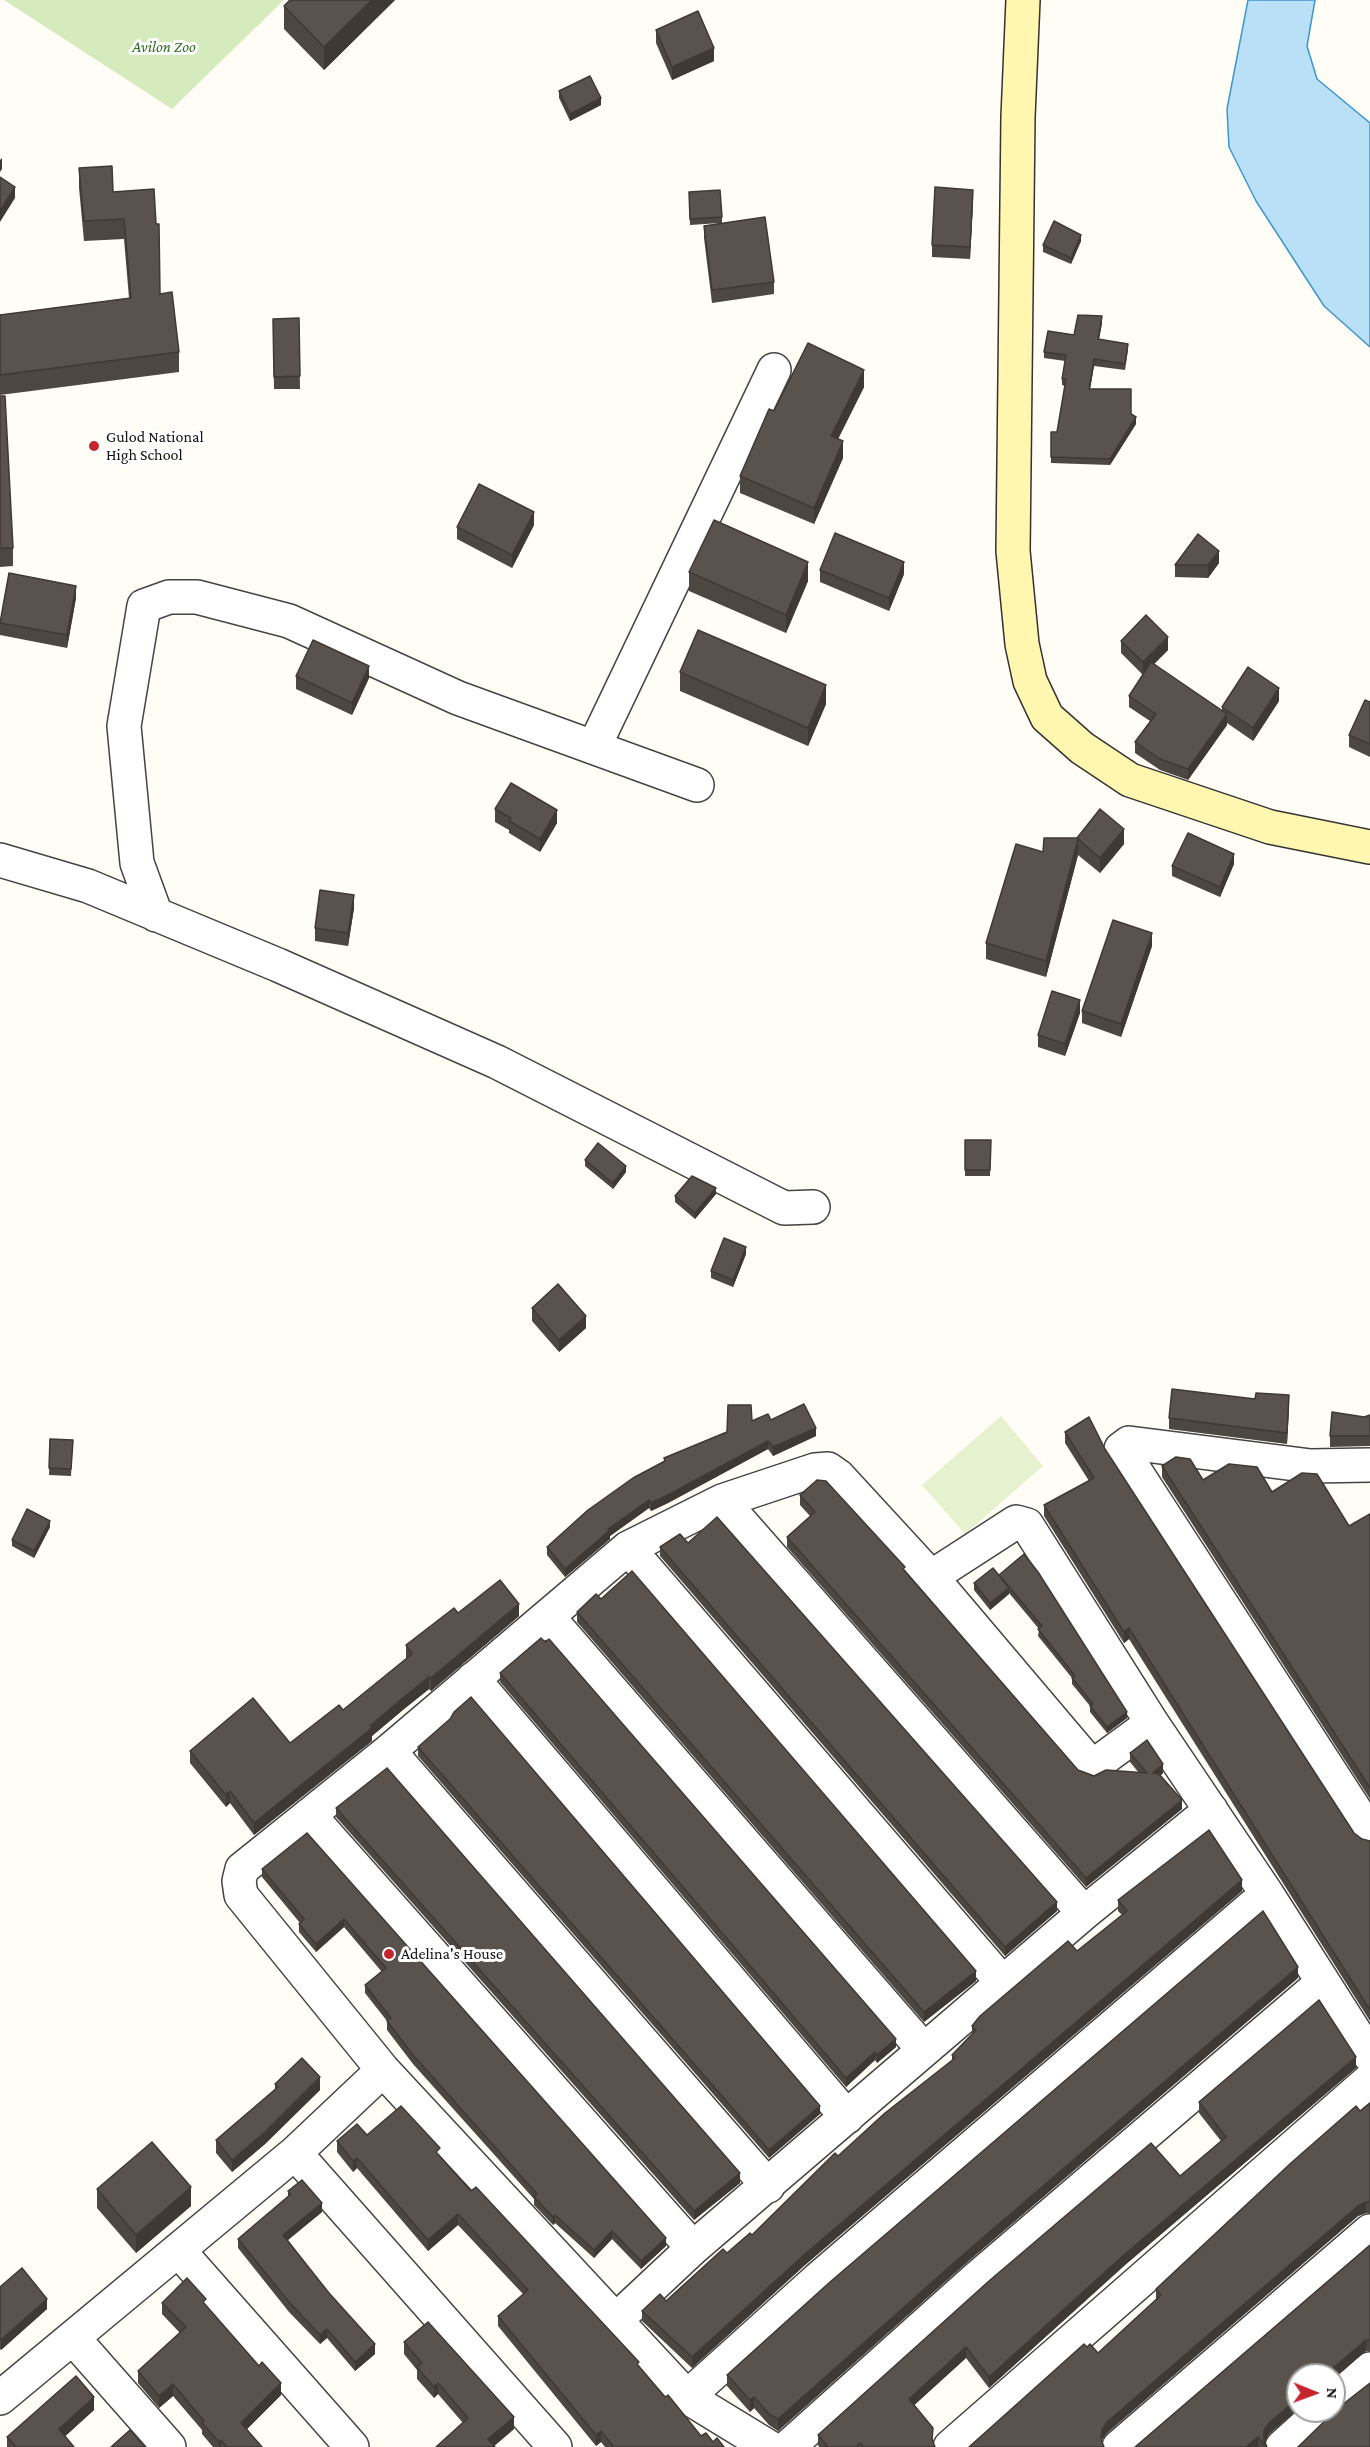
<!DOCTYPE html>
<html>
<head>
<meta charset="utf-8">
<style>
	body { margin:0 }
	#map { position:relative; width:1370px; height:2447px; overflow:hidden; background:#fffdf5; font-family:"Crimson Pro",serif }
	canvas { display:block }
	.north { position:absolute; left:1286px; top:2363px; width:60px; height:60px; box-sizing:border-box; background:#fff; border:2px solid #a0a0a0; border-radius:50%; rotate:91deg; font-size:16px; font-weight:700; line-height:24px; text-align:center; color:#111 }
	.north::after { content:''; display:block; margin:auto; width:21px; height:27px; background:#c4262e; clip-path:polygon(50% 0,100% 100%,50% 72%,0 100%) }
</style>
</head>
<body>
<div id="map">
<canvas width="1370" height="2447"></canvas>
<div class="north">N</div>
</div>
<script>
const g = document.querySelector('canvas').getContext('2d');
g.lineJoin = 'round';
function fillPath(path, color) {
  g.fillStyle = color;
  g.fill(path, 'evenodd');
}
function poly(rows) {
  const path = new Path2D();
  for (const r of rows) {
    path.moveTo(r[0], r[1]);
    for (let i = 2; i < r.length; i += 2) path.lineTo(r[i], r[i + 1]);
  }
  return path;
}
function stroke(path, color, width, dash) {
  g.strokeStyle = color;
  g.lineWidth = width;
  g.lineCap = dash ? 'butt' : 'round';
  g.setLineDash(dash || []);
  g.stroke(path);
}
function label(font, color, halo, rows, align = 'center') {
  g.font = font + ' "Crimson Pro",serif';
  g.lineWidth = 6;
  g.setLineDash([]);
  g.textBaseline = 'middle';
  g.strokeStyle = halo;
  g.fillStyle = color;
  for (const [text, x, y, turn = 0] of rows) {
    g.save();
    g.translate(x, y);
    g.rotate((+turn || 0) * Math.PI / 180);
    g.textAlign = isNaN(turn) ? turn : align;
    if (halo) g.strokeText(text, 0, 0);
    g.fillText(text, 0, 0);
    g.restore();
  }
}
fillPath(poly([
	[4,0,284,0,172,109]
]), '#d5ebbd');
fillPath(poly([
	[1001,1416,1043,1466,965,1534,922,1485]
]), '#e6f2cf');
const water = poly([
	[1248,0,1315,0,1307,46,1317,79,1370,123,1370,347,1324,306,1256,201,1229,147,1227,109,1248,0]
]);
fillPath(water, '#b9e0f7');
stroke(water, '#3f96cf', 1.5);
const street = poly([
	[594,747,774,370],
	[0,860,88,886,278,965,497,1062,784,1208,813,1207],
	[156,915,137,863,124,726,144,606,169,597,197,597,289,621,458,698,697,785],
	[1370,1465,1311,1466,1129,1443,1121,1449,1370,1833],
	[722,1501,1084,1913],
	[628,1548,1003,1983],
	[931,1577,1016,1522,1027,1525,1152,1723,1267,1894,1370,2056],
	[548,1617,924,2050],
	[473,1679,847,2117],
	[389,1751,768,2186],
	[309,1815,693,2248],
	[295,2153,555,2447],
	[178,2250,352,2447],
	[615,2321,693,2248,1084,1913,1211,1810],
	[73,2338,169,2447],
	[687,2397,818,2279,1267,1894],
	[0,2398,295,2153,383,2070],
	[1334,2401,1370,2369],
	[769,2447,687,2397,383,2070,241,1895,239,1881,242,1869,389,1751,628,1548,722,1501,815,1470,828,1469,838,1476,931,1577,1092,1767,1152,1723],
	[788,2447,977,2278,1322,1983],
	[950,2447,1370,2080],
	[1119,2447,1370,2231],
	[1282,2447,1322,2411]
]);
const secondary = poly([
	[1023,0,1018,117,1013,551,1022,644,1030,681,1047,717,1082,748,1130,780,1270,827,1370,847]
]);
stroke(street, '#444', 36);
stroke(secondary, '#333', 36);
stroke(street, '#fff', 33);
stroke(secondary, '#fff6b0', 33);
fillPath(poly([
	[395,0,324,70,284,29,284,6],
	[656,30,714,61,672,80,656,43],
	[559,91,601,105,570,121,559,98],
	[79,168,113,192,160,294,179,352,179,372,0,395,0,315,129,298,124,239,84,241,79,188],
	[689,199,722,217,722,223,774,282,774,294,712,303,704,238,704,226,720,223,690,225],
	[973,202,970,259,932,257,932,245],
	[1081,241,1071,264,1043,252,1043,245],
	[299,318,300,389,274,389,273,319],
	[1102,323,1099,339,1128,350,1125,370,1094,366,1090,389,1131,414,1136,424,1110,465,1051,463,1051,432,1057,432,1065,386,1062,385,1062,379,1065,361,1044,358,1044,352,1074,335],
	[864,387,838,439,843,458,814,524,740,493,740,476,774,411],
	[0,396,13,548,13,566,0,567],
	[534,525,512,568,457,539,457,527],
	[1219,563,1208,578,1175,577,1175,565],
	[820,570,904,574,889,611,820,582],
	[689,572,808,581,786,633,689,591],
	[76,598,67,648,0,635,0,623],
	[1121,641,1168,650,1154,664,1222,710,1222,707,1279,701,1253,741,1227,723,1227,725,1188,780,1160,770,1135,753,1135,742,1150,721,1129,707,1129,696,1143,675,1121,653],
	[680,672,826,704,808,746,680,691],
	[296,676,369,678,352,715,296,689],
	[1370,702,1370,757,1349,747,1349,735],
	[495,809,557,823,540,852,509,833,509,830,495,822],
	[1077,838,1124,844,1100,873,1078,855,1046,977,986,959,986,943,1043,852],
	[1234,864,1220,897,1172,876,1172,866],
	[354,908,348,946,315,941,315,928],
	[1152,946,1121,1037,1082,1023,1082,1011],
	[1080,1013,1065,1056,1038,1047,1038,1035],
	[965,1140,991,1140,990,1176,965,1176],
	[585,1160,626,1172,613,1189,585,1166],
	[716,1194,695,1219,675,1202,675,1196],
	[746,1254,733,1287,711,1278,711,1271],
	[532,1308,586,1328,559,1352,532,1321],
	[1255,1399,1289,1406,1287,1444,1169,1429,1169,1418],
	[1370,1415,1370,1446,1330,1447,1330,1436,1364,1417],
	[771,1420,816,1436,773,1456,768,1449,668,1503,651,1511,649,1508,610,1536,610,1539,565,1577,547,1555,547,1547,664,1462,664,1458,752,1421],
	[1065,1432,1105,1449,1354,1833,1362,1839,1370,1841,1370,2021,1129,1639,1124,1643,1044,1516,1044,1505,1089,1481,1065,1443],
	[50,1439,73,1440,71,1476,49,1475],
	[1162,1466,1203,1480,1272,1492,1349,1526,1370,1514,1370,1799,1162,1477],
	[800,1495,905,1570,1078,1770,1094,1776,1139,1773,1130,1762,1130,1753,1163,1773,1160,1776,1182,1809,1086,1887,787,1547,787,1537,810,1516,800,1505],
	[50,1527,34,1558,12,1546,12,1540],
	[688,1543,1057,1911,1005,1956,660,1556,660,1547],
	[993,1568,1127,1718,1107,1733,1090,1712,1090,1706,1072,1684,1072,1678,1038,1636,1039,1629,1009,1593,1009,1594,990,1610,974,1590,974,1583],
	[577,1612,976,1981,924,2022,577,1622],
	[458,1613,519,1616,431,1691,429,1689,404,1709,372,1736,372,1741,254,1835,230,1803,226,1807,190,1763,190,1751,290,1743,343,1710,407,1659,406,1658,406,1645],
	[545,1642,896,2047,877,2063,875,2060,846,2087,500,1682,500,1673],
	[418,1747,820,2114,769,2158,418,1756],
	[336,1808,740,2183,694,2220,336,1817],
	[307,1833,666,2246,641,2269,612,2239,594,2258,555,2223,553,2225,534,2205,534,2199,413,2064,387,2030,387,2021,365,1993,365,1985,382,1972,344,1927,316,1952,299,1932,299,1924,300,1923,262,1877,262,1869],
	[1242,1891,805,2265,692,2368,642,2321,642,2311,666,2301,727,2253,752,2235,838,2156,952,2061,952,2055,972,2034,972,2026,1077,1951,1122,1915,1118,1911,1118,1900],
	[1298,1978,965,2264,778,2431,769,2425,754,2408,750,2412,727,2386,727,2375],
	[1356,2068,1125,2265,989,2388,966,2358,914,2405,933,2439,933,2442,935,2447,819,2447,818,2445,818,2435,1180,2176,1221,2141,1199,2113,1199,2102],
	[275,2084,320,2090,265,2144,232,2172,216,2153,216,2140,275,2089],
	[1370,2103,1370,2213,1366,2213,1358,2216,1107,2433,1101,2441,969,2447,1087,2347,1098,2353,1156,2300,1156,2289],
	[367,2135,440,2156,471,2191,639,2367,701,2436,724,2447,605,2447,601,2442,596,2446,498,2326,498,2316,523,2294,458,2225,428,2251,357,2168,353,2172,337,2152,337,2141],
	[97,2189,191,2206,136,2253,97,2208],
	[288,2191,322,2212,288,2240,375,2354,355,2371,327,2338,320,2344,289,2312,238,2248,238,2239,288,2196],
	[1370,2245,1370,2351,1366,2351,1269,2434,1264,2441,1267,2447,1135,2447],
	[0,2287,47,2309,1,2350,0,2349],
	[162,2303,206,2306,281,2395,247,2429,262,2447,213,2447,202,2434,202,2430,173,2396,159,2408,138,2383,138,2371,180,2333,162,2314],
	[404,2342,514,2429,494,2446,463,2423,438,2394,434,2398,417,2379,417,2370,404,2354],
	[94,2410,65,2436,74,2447,7,2447,7,2437]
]), '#4d4742');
fillPath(poly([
	[372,0,395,0,324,70,324,47],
	[714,48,714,61,672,80,672,67],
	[601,98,601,105,570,121,570,114],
	[2,158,2,169,0,172,0,160],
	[15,187,15,198,0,222,0,211],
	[973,190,973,202,970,259,970,247],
	[1081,235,1081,241,1071,264,1071,258],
	[1102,316,1102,323,1098,345,1098,339],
	[1094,359,1094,366,1089,395,1089,389],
	[864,370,864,387,831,453,831,436],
	[1136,417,1136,424,1110,465,1110,459],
	[843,441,843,458,814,524,814,508],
	[534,512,534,525,512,568,512,555],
	[1219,551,1219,563,1208,578,1208,565],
	[808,562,808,581,786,633,786,615],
	[904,562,904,574,889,611,889,598],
	[76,586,76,598,67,648,67,635],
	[1168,637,1168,650,1143,675,1143,662],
	[369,666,369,678,352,715,352,703],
	[826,685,826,704,808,746,808,728],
	[1279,688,1279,701,1253,741,1253,728],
	[1227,714,1227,725,1188,780,1188,769],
	[557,810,557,823,540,852,540,839],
	[1124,829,1124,844,1100,873,1100,858],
	[1078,839,1078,855,1046,977,1046,961],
	[1234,854,1234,864,1220,897,1220,887],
	[354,895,354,908,348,946,348,933],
	[1152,933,1152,946,1121,1037,1121,1024],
	[1080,1000,1080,1013,1065,1056,1065,1044],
	[626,1166,626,1172,613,1189,613,1183],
	[716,1188,716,1194,695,1219,695,1213],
	[746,1247,746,1254,733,1287,733,1280],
	[586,1316,586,1328,559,1352,559,1340],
	[1289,1395,1289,1406,1287,1444,1287,1433],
	[816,1428,816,1436,773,1456,773,1447],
	[768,1441,768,1449,668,1503,651,1511,651,1503],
	[649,1500,649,1508,610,1536,610,1539,565,1577,565,1569,608,1529],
	[50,1521,50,1527,34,1558,34,1551],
	[1009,1588,1009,1594,990,1610,990,1603],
	[519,1604,519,1616,431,1691,431,1678],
	[1129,1628,1129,1639,1124,1643,1124,1632],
	[429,1677,429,1689,404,1709,372,1736,372,1741,254,1835,254,1823,404,1697],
	[1127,1712,1127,1718,1107,1733,1107,1727],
	[1163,1764,1163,1773,1153,1783,1153,1773],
	[230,1791,230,1803,226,1807,226,1795],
	[1182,1800,1182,1809,1086,1887,1086,1878],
	[1242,1880,1242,1891,805,2265,692,2368,692,2357,805,2254],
	[1057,1902,1057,1911,1005,1956,1005,1947],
	[344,1919,344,1927,316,1952,316,1944],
	[1298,1967,1298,1978,965,2264,778,2431,778,2419,965,2253],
	[976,1971,976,1981,924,2022,924,2012],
	[896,2039,896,2047,877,2063,877,2055],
	[875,2052,875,2060,846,2087,846,2078],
	[1356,2057,1356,2068,1125,2265,989,2388,989,2377,1125,2254],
	[320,2077,320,2090,265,2144,232,2172,232,2160],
	[820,2106,820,2114,769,2158,769,2150],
	[357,2158,357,2168,353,2172,353,2161],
	[740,2173,740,2183,694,2220,694,2211],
	[191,2187,191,2206,136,2253,136,2235],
	[1366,2202,1366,2213,1358,2216,1107,2433,1102,2440,1101,2447,1102,2430,1107,2422,1358,2206],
	[322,2203,322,2212,283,2244,283,2235],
	[458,2214,458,2225,428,2251,428,2240],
	[555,2215,555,2223,553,2225,553,2217],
	[612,2231,612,2239,594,2258,594,2250],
	[666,2238,666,2246,641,2269,641,2261],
	[47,2299,47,2309,1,2350,1,2340],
	[327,2329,327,2338,320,2344,320,2335],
	[1366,2340,1366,2351,1334,2378,1334,2375,1325,2375],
	[375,2344,375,2354,355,2371,355,2362],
	[966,2347,966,2358,909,2410,909,2399],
	[281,2383,281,2395,241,2435,241,2423],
	[438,2383,438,2394,434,2398,434,2387],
	[173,2384,173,2396,159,2408,159,2396],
	[94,2397,94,2410,59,2442,59,2429],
	[754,2397,754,2408,750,2412,750,2400],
	[1298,2398,1298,2409,1269,2434,1264,2444,1264,2430,1269,2423],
	[514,2417,514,2429,493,2447,488,2439],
	[601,2431,601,2442,596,2446,596,2435],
	[1258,2437,1258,2447,1246,2447],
	[221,2440,221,2447,219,2447,219,2442]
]), '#3f3936');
const building = poly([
	[290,0,372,0,324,47,284,6,290,0],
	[698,11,714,48,672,67,656,30,698,11],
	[590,76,601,98,570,114,559,91,590,76],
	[112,166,113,192,154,189,156,224,159,224,160,294,172,292,179,352,0,375,0,315,131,298,124,219,84,221,79,168,112,166],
	[0,177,15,187,0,211,0,177],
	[935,187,973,190,970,247,932,245,935,187],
	[720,190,722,217,690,219,689,192,720,190],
	[765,217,774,282,712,290,704,226,765,217],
	[1054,221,1081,235,1071,258,1043,245,1054,221],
	[1078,315,1102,316,1098,339,1128,344,1125,364,1094,359,1089,389,1131,389,1131,414,1136,417,1110,459,1051,457,1051,432,1057,432,1066,379,1062,379,1066,355,1044,352,1048,331,1074,335,1078,315],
	[299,318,300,376,274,377,273,319,299,318],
	[808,343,864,370,831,436,843,441,814,508,740,476,769,409,774,411,808,343],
	[0,396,5,396,13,548,0,548,0,396],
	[479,484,534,512,512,555,457,527,479,484],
	[714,520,808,562,786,615,689,572,714,520],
	[835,533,904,562,889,598,820,570,835,533],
	[1198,534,1219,551,1208,565,1175,565,1198,534],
	[9,573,76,586,67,635,0,623,9,573],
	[1146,615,1168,637,1143,662,1121,641,1146,615],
	[698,630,826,685,808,728,680,672,698,630],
	[313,640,369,666,352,703,296,676,313,640],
	[1151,662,1227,714,1188,769,1160,759,1135,742,1156,714,1129,696,1151,662],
	[1248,667,1279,688,1253,728,1222,707,1248,667],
	[1365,700,1370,702,1370,744,1349,735,1365,700],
	[511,783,557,810,540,839,509,821,511,818,495,809,511,783],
	[1100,809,1124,829,1100,858,1078,839,1046,961,986,943,1016,844,1043,852,1044,838,1077,838,1100,809],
	[1188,833,1234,854,1220,887,1172,866,1188,833],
	[320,890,354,895,348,933,315,928,320,890],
	[1113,920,1152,933,1121,1024,1082,1011,1113,920],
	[1052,991,1080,1000,1065,1044,1038,1035,1052,991],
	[965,1140,991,1140,990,1170,965,1170,965,1140],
	[598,1143,626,1166,613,1183,585,1160,598,1143],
	[692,1176,716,1188,695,1213,675,1196,692,1176],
	[724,1238,746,1247,733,1280,711,1271,724,1238],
	[558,1284,586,1316,559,1340,532,1308,558,1284],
	[1172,1389,1255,1399,1256,1393,1289,1395,1287,1433,1169,1418,1172,1389],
	[804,1404,816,1428,773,1447,768,1441,668,1495,651,1503,649,1500,608,1529,610,1530,565,1569,547,1547,588,1510,633,1478,665,1461,664,1458,727,1432,728,1405,751,1405,752,1421,768,1414,771,1420,804,1404],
	[1332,1412,1364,1417,1370,1415,1370,1436,1330,1436,1332,1412],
	[1089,1417,1105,1449,1354,1833,1362,1839,1370,1841,1370,2010,1129,1628,1124,1632,1044,1505,1094,1478,1065,1432,1089,1417],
	[50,1439,73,1440,71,1469,49,1468,50,1439],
	[1176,1457,1190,1459,1203,1480,1229,1464,1257,1467,1272,1492,1302,1473,1317,1474,1349,1526,1370,1514,1370,1788,1162,1466,1176,1457],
	[817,1480,826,1481,905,1567,903,1569,1078,1770,1094,1776,1106,1770,1147,1773,1130,1753,1147,1740,1163,1764,1153,1773,1159,1774,1182,1800,1086,1878,787,1537,815,1512,800,1495,817,1480],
	[27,1509,50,1521,34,1551,12,1540,27,1509],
	[717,1517,1057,1902,1005,1947,660,1547,680,1534,688,1543,717,1517],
	[1024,1554,1038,1572,1127,1712,1107,1727,1090,1706,1093,1704,1072,1678,1075,1676,1038,1629,1042,1626,999,1575,1024,1554],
	[993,1568,1009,1588,990,1603,974,1583,993,1568],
	[632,1571,976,1971,924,2012,577,1612,596,1594,601,1599,632,1571],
	[500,1580,519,1604,431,1678,429,1677,404,1697,370,1726,372,1728,254,1823,230,1791,226,1795,190,1751,253,1698,290,1743,339,1705,343,1710,412,1654,406,1645,454,1608,458,1613,500,1580],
	[541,1638,545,1642,549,1639,896,2039,877,2055,875,2052,846,2078,500,1673,541,1638],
	[471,1697,820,2106,769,2150,418,1747,450,1719,454,1712,471,1697],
	[387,1768,740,2173,694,2211,336,1808,387,1768],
	[1209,1830,1242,1880,805,2254,692,2357,642,2311,660,2294,666,2301,723,2249,727,2253,750,2233,752,2235,835,2153,838,2156,885,2113,955,2058,952,2055,976,2030,972,2026,980,2016,1068,1941,1077,1951,1127,1911,1118,1900,1209,1830],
	[307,1833,666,2238,641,2261,612,2231,594,2250,555,2215,553,2217,534,2197,537,2194,413,2055,387,2021,391,2018,365,1985,386,1968,344,1919,316,1944,299,1924,304,1919,262,1869,307,1833],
	[1263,1911,1298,1967,965,2253,778,2419,769,2414,754,2397,750,2400,727,2375,830,2282,1263,1911],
	[1319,2000,1356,2057,1125,2254,989,2377,966,2347,909,2399,933,2428,932,2439,935,2447,864,2447,860,2443,856,2447,825,2447,827,2445,818,2435,989,2281,1151,2143,1180,2176,1226,2137,1199,2102,1319,2000],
	[302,2058,320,2077,265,2132,232,2160,216,2140,278,2087,275,2084,302,2058],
	[1370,2103,1370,2202,1366,2202,1358,2206,1107,2422,1102,2430,1101,2439,1104,2447,969,2447,1084,2344,1087,2347,1090,2344,1098,2353,1161,2295,1156,2289,1291,2163,1356,2106,1360,2111,1370,2103],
	[401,2106,440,2148,436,2152,471,2191,476,2187,639,2362,637,2364,665,2397,668,2395,701,2436,706,2433,713,2442,717,2438,724,2447,614,2447,601,2431,596,2435,498,2316,528,2290,458,2214,428,2240,357,2158,353,2161,337,2141,357,2124,367,2135,401,2106],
	[152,2142,191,2187,136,2235,97,2189,152,2142],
	[302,2180,322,2203,283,2235,329,2293,375,2344,355,2362,327,2329,320,2335,289,2302,238,2239,291,2194,288,2191,302,2180],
	[1370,2245,1370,2340,1366,2340,1325,2375,1298,2375,1298,2398,1269,2423,1264,2430,1264,2440,1267,2447,1258,2437,1246,2447,1135,2447,1370,2245],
	[22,2268,47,2299,1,2340,0,2339,0,2287,22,2268],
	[187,2278,206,2299,203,2302,259,2366,262,2362,281,2383,241,2423,262,2447,227,2447,221,2440,219,2442,202,2423,204,2421,173,2384,159,2396,138,2371,186,2327,162,2303,187,2278],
	[428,2322,514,2417,488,2439,495,2447,436,2447,468,2418,438,2383,434,2387,417,2367,422,2363,404,2342,428,2322],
	[76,2376,94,2397,59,2429,74,2447,16,2447,7,2437,76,2376],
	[1370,2383,1370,2447,1298,2447,1338,2408,1370,2383],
	[130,2430,145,2447,111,2447,130,2430]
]);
fillPath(building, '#5a524d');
stroke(building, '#3f3936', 1.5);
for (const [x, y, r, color] of [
	[94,446,6,"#c4262e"],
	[389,1954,6,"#c4262e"]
]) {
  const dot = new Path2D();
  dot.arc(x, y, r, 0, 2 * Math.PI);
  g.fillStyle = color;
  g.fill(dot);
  stroke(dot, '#fff', 2);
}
label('italic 16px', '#2f6b1f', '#fff', [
	["Avilon Zoo",164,47]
]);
label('16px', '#111', '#fff', [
	["Gulod National",106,437],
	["High School",106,455],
	["Adelina's House",401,1954]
], 'left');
</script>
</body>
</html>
